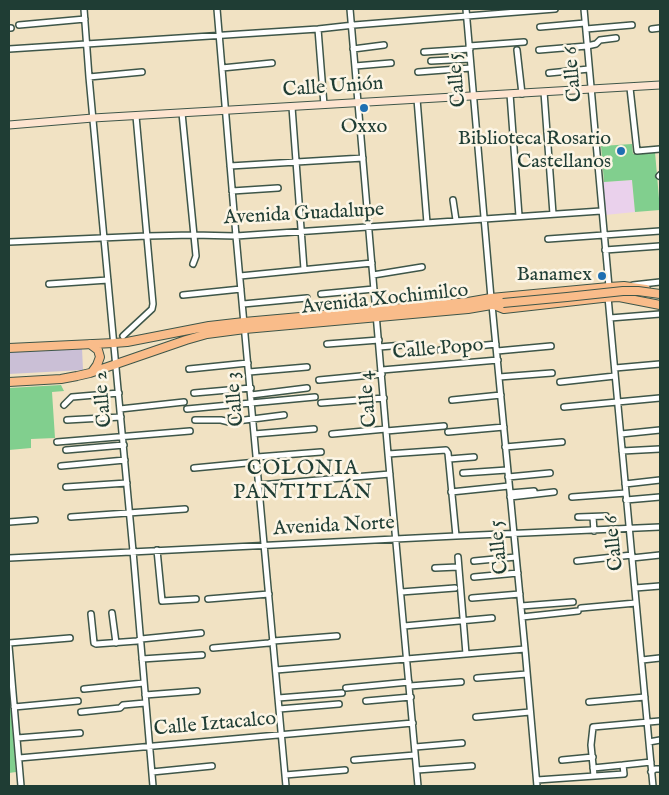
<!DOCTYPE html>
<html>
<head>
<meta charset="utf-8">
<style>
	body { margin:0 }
	#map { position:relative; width:669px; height:795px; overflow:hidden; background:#f1e2c3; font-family:"IM FELL English",serif }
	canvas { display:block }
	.frame { position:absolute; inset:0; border:10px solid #1f3d34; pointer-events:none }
</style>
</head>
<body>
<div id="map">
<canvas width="669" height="795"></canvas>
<div class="frame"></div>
</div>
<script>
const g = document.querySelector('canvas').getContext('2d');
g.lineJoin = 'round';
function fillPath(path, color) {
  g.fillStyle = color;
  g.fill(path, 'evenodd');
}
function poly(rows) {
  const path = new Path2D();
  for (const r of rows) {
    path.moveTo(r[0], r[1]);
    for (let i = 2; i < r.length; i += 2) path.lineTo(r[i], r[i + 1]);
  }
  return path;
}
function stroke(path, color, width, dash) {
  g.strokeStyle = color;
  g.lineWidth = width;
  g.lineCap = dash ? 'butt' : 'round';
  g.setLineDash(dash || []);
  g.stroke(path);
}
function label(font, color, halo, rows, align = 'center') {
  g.font = font + ' "IM FELL English",serif';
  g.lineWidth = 5;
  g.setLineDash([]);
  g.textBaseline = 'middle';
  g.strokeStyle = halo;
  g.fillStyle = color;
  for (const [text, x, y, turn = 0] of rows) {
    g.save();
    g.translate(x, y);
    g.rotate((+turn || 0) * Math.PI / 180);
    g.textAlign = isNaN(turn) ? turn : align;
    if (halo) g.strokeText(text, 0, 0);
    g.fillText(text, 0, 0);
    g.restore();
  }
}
fillPath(poly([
	[632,180,635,212,605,215,602,182]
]), '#ead1ec');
fillPath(poly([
	[82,348,83,370,9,374,9,352]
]), '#cabfd6');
fillPath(poly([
	[632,144,633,154,655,152,660,210,635,212,632,180,604,182,601,146],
	[61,385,64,391,52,392,55,438,31,439,31,448,9,450,9,388],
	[9,688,16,772,9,773]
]), '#81cf8e');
const street = poly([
	[84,9,89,77,133,551,153,786],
	[217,9,236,236,286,786],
	[350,9,388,454,418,786],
	[466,9,491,298],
	[584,9,609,287],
	[19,25,85,19],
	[540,27,585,23],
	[9,28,11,28],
	[318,29,324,105],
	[586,29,632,25],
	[652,29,660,28],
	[469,46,524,42],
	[9,49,318,29,354,25,555,9],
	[353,49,384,45],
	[517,50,522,94],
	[539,50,587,46,596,44,600,40,616,38],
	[424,52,470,49],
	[431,61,470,59],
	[355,66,391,63],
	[222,68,272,63],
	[418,72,471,68],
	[549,73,589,69],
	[89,77,142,72],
	[630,88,637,151,660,149],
	[544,92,553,214],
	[510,94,519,216],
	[417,99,427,223],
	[292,107,304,269],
	[182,113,196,256,193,264],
	[230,166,363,158],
	[659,176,660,175],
	[232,191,278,188],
	[453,200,456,220],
	[548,239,660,231],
	[9,242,147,236,193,235,236,236,601,211],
	[605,250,660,246],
	[373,275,422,267],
	[240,276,372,263],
	[49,284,108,280],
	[633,285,660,282],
	[321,294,374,289],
	[183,295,241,289],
	[608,297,653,786],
	[243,304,307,298],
	[492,305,525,649,537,786],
	[610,318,660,314],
	[123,336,152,309,153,304,136,116],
	[327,344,379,340],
	[379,347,416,344],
	[440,350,496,344],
	[497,351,551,346],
	[615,368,660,364],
	[189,369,248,363],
	[382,370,498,360],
	[249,372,307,367],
	[499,377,552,373],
	[319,380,382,374],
	[560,382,615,376],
	[194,393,251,388],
	[251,395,307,388],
	[452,400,501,395],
	[321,403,384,398],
	[64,405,72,397,119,393],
	[564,407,660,398],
	[120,409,184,402],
	[187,409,315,397],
	[67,420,121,417],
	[195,420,221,420,229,422,284,415],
	[386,431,444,426],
	[448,432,504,427],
	[254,434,314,429],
	[332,434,386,429],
	[621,434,660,430],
	[57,442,190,431],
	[505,447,562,442],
	[66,450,124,445],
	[622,451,660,449],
	[388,454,446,450,448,453,456,536],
	[257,457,321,452],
	[449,459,474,457],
	[61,466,125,460],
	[194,468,257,462],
	[463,473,507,470],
	[508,477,550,473],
	[625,484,660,480],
	[259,485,390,474],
	[66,487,127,483],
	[451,492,509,486],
	[510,493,534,491],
	[510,497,554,492],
	[572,497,626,493],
	[626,500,660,497],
	[71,517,185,509],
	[578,517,606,516],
	[593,517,594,531],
	[9,522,35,520],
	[157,550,162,601,196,599],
	[458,557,466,654],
	[9,558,456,536,660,527],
	[632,558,660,555],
	[474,561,516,557],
	[577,561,632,555],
	[435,568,458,567],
	[474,577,518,573],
	[635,588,660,586],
	[401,592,455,588],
	[472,598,520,594],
	[208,599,269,594],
	[521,606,573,602],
	[581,608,636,603],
	[112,613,116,643],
	[91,614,94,643,96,644,137,641,141,639,201,633],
	[522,617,578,611],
	[404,626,492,618],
	[9,643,70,638],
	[9,646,21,786],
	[213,648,269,643,273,641,337,636],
	[142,659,202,655],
	[642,660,660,658],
	[276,670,525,649],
	[477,678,527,674],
	[410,686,461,682],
	[346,688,409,682],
	[84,689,144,683],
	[145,695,197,691],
	[278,698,342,693],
	[366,701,411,697],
	[589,702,645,697],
	[14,707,78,701],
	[279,709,339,704],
	[81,712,120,708,123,705,145,703],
	[476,717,530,712],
	[17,738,80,733],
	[649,742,660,740],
	[415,747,462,743],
	[19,758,413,723],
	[354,760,415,755],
	[562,760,593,757],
	[593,768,623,765],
	[417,770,472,766],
	[152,772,212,766],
	[651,772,655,769,660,769],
	[285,775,345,770],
	[594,776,591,745,593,727,660,721],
	[537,780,624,774,623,765,651,762]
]);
const secondary = poly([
	[9,125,93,118,660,85]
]);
const primary = poly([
	[494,305,504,309,602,298,619,297,660,305],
	[90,344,98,350,100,357,97,365,92,372],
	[9,348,114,343,127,342,209,326,244,322,468,302,491,298,609,287,624,286,646,289],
	[9,382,61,379,77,376,90,373,186,340,207,334,245,329,468,309,503,303]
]);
stroke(street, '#3e5649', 8);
stroke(secondary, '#3e5649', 9);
stroke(primary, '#3e5649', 10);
stroke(street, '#fff', 5);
stroke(secondary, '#fde4d0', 7);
stroke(primary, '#f9bc8a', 8);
const primaryBridge = poly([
	[503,303,567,297,623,291,638,291,660,294]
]);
stroke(primaryBridge, '#3e5649', 10, []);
stroke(primaryBridge, '#f9bc8a', 8);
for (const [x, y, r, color] of [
	[364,108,5,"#1f6fb2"],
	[621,151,5,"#1f6fb2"],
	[602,276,5,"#1f6fb2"]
]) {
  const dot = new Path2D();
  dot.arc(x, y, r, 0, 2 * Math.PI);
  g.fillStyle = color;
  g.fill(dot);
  stroke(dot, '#fcf5e5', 2);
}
label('20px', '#1f3d34', '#fcf5e5', [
	["Calle 6",574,74,-95],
	["Calle 5",458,80,-95],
	["Calle Unión",333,88,-4],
	["Avenida Guadalupe",304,215,-3],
	["Avenida Xochimilco",385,300,-6],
	["Calle Popo",438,350,-5],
	["Calle 2",104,399,-95],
	["Calle 3",236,399,-95],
	["Calle 4",369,399,-95],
	["Avenida Norte",334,527,-3],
	["Calle 6",615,543,-96],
	["Calle 5",500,547,-96],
	["Calle Iztacalco",215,725,-5]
]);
label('20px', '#1f3d34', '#fcf5e5', [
	["Oxxo",364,128,"center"],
	["Biblioteca Rosario",611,140],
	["Castellanos",611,163],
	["Banamex",592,276]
], 'right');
g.letterSpacing = '1px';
label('21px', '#1f3d34', '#fcf5e5', [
	["COLONIA",303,470],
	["PANTITLÁN",303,494]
]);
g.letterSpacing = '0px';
</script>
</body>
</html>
